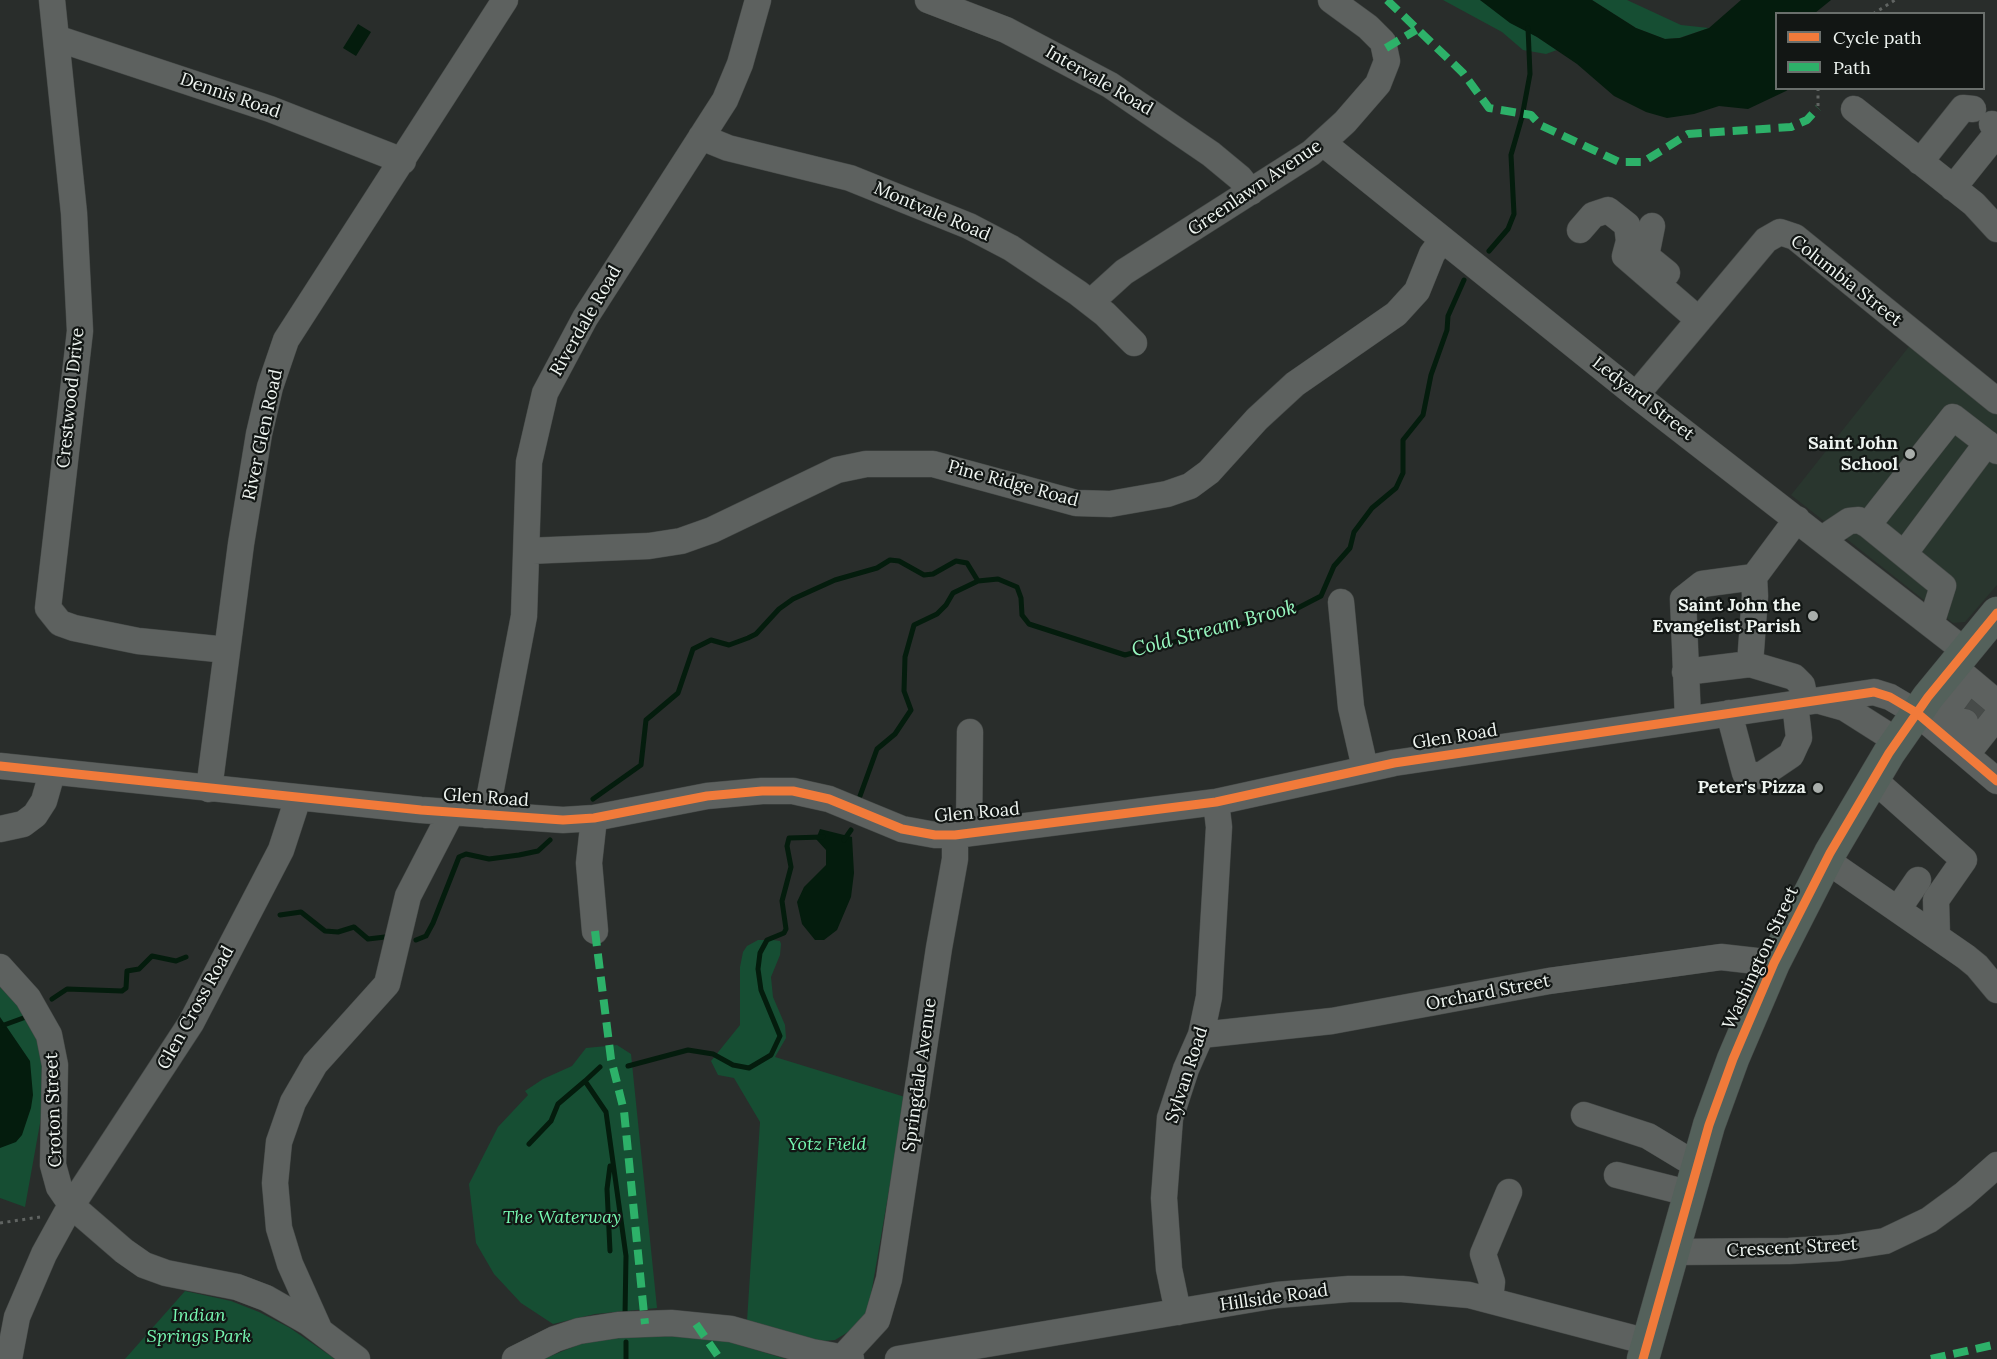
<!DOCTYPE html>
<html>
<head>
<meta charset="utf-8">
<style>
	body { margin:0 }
	#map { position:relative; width:1997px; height:1359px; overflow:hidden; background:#292d2b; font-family:Lora,serif }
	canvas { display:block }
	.legend { position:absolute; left:1775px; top:12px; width:210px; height:78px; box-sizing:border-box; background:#121614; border:2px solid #6a6f6c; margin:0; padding:8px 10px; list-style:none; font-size:18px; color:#eef4f0 }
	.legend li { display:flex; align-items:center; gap:12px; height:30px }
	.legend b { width:30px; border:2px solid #6a6f6c }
</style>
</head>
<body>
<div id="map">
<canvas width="1997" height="1359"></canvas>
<ul class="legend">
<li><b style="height:8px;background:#f17a3a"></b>Cycle path</li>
<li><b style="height:8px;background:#2db169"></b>Path</li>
</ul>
</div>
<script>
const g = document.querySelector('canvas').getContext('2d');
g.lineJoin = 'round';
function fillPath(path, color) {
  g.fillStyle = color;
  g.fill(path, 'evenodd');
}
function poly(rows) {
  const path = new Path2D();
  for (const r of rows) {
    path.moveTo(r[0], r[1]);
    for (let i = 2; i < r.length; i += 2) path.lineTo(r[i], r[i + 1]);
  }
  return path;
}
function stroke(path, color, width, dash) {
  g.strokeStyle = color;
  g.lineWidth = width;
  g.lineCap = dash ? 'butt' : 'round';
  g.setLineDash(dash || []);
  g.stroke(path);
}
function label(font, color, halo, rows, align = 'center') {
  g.font = font + ' Lora,serif';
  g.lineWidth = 4.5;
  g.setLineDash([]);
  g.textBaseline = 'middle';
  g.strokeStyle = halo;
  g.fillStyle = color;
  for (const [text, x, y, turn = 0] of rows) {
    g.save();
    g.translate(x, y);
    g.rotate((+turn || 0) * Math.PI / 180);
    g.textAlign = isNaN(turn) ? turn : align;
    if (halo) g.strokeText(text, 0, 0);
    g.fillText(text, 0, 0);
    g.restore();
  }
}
fillPath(poly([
	[1911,344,1997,413,1997,585,1965,622,1953,623,1791,495]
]), '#29362e');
fillPath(poly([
	[1443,0,1480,0,1557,50,1546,54,1523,50,1502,32],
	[1592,0,1627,0,1681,25,1709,28,1679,38,1665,39,1636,28],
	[758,940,773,940,780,941,781,944,780,955,771,977,773,997,785,1025,786,1038,775,1057,905,1097,869,1306,866,1314,853,1329,835,1340,823,1341,802,1337,747,1321,760,1122,734,1078,718,1075,711,1061,740,1025,740,967,743,952,747,946],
	[0,987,24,1012,38,1037,45,1067,44,1101,25,1207,0,1198],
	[617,1045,631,1054,657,1308,595,1314,553,1324,521,1303,494,1274,476,1243,469,1184,498,1127,528,1095,525,1091,543,1079,572,1066,586,1048],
	[185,1291,231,1301,259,1312,290,1328,335,1359,125,1359],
	[635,1335,709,1336,786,1359,543,1359,588,1341]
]), '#164e33');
fillPath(poly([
	[1480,0,1592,0,1636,28,1665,39,1680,38,1709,28,1741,0,1831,0,1815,13,1776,14,1776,88,1789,89,1786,91,1748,109,1719,106,1694,114,1667,118,1646,112,1614,96,1577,64,1537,37,1510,23],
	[358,24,371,32,356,56,343,48],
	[820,829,852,837,854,873,851,897,837,930,824,940,815,940,802,924,797,902,804,887,826,865,826,850,816,839],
	[0,1017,30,1061,33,1095,31,1108,22,1135,16,1142,0,1148]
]), '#041c0d');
stroke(poly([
	[1489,251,1508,229,1514,214,1511,155,1522,117,1530,74,1528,28],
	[860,796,877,749,895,734,911,710,904,691,905,657,914,625,937,614,946,605,953,593,978,581],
	[593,799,641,765,646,720,678,693,693,649,711,640,729,645,748,638,756,634,779,609,793,599,835,580,877,568,890,560,899,561,924,575,933,574,956,561,967,563,978,581,998,579,1017,587,1021,598,1022,615,1029,624,1125,655,1292,611,1321,596,1334,566,1350,548,1354,532,1372,508,1396,488,1403,473,1403,440,1423,415,1431,375,1447,330,1448,316,1464,280],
	[844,840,851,830],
	[280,915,301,912,325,931,338,932,354,927,368,939,385,937],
	[416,940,426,936,433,923,459,857,466,854,489,859,519,855,538,851,550,840],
	[52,999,67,989,122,991,126,988,127,971,139,969,152,956,176,961,186,957],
	[4,1025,26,1017],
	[628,1066,688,1050,713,1054,733,1065,749,1068,771,1055,780,1036,761,990,758,969,760,953,767,940,784,933,786,929,782,901,791,867,787,846,789,838,823,837],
	[600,1067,585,1081,606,1112,626,1256,625,1315],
	[529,1144,551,1121,558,1104,585,1081],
	[610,1251,607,1189,610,1166],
	[626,1359,626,1342]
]), '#041c0d', 5);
stroke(poly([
	[1965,722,1979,704]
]), '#474b49', 26, [26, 13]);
const minor = poly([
	[52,0,74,213,80,331,48,608,60,623,74,628,138,641,227,650],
	[928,0,1006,30,1110,85,1211,154,1240,178,1251,192],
	[56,38,270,109,403,161],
	[1854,109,1974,204,1997,229],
	[701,137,728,148,850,178,969,226,1011,248,1078,293,1105,314,1134,343],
	[1323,143,1636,395,1965,651],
	[1920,162,1963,108,1973,109],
	[1953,188,1994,137,1996,130,1992,124],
	[1652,226,1646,256,1667,273],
	[1580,230,1593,215,1608,210,1627,225,1629,241,1625,256,1699,320],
	[1091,302,1124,272,1311,153,1345,122,1378,84,1387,61,1383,42,1368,27,1331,0],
	[1636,395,1766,240,1780,232,1795,237,1997,401],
	[1822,539,1849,521,1859,520,1868,525],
	[527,551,649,546,681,541,712,530,837,470,866,464,933,464,1076,503,1110,504,1167,494,1190,486,1209,472,1257,419,1295,384,1396,314,1417,291,1432,254,1442,240],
	[1904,554,1987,443],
	[1754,577,1755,596,1750,664,1794,677,1802,685,1805,701],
	[1341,602,1351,707,1365,768],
	[1931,624,1943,586,1868,525,1953,417,1997,451],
	[1953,666,1997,703],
	[1685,672,1750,664],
	[1820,701,1845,708,1897,741],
	[1729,713,1745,773,1760,776,1791,755,1796,744,1799,738,1795,703],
	[1688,719,1683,599,1702,584,1754,577,1797,519],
	[1935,727,1969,680],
	[1951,740,1965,722],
	[1967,754,1997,716],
	[0,766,421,810,563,820,594,818,707,796,762,791,793,791,829,799,902,829,935,835,955,835,1216,802,1394,763,1874,692,1890,697,1917,713,1997,781],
	[1873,779,1964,860,1936,900,1937,936],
	[209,789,241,544,259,434,270,387,286,340,505,0],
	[486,815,524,616,529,462,545,393,585,318,725,100,740,64,758,0],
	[594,818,589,863,595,931],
	[0,829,23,824,35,815,44,801,52,773],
	[969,833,970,732],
	[1826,860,1966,957,1977,966,1997,990],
	[1898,909,1918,880],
	[0,967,28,998,49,1035,55,1065,53,1165,59,1187,72,1206,124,1251,144,1265,166,1273,237,1287,266,1298,308,1322,357,1359],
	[1201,1035,1332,1021,1549,981,1721,957,1774,963],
	[1584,1115,1648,1136,1696,1165],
	[1617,1175,1688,1193],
	[1672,1252,1789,1251,1839,1248,1885,1241,1929,1220,1963,1195,1997,1165],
	[1490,1299,1492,1282,1483,1254,1509,1192],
	[1178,1312,1169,1269,1164,1198,1170,1118,1186,1069,1201,1035,1209,997,1219,827,1216,802],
	[320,1331,290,1264,279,1228,275,1183,279,1142,293,1102,315,1064,387,984,408,896,451,813],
	[842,1358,877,1320,889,1279,939,948,955,859,955,835],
	[9,1359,17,1317,44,1254,66,1214,191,1023,281,850,298,798],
	[515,1359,555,1339,579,1331,618,1325,671,1323,731,1329,812,1352,851,1359],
	[898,1359,1277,1295,1349,1289,1402,1289,1469,1295,1648,1342]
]);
const major = poly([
	[1643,1359,1709,1125,1733,1059,1774,963,1830,853,1889,753,1928,697,1997,613]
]);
stroke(minor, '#464a48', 27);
stroke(major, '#464a48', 33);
stroke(poly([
	[1873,14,1895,0],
	[1818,88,1818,108],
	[0,1223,40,1217]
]), '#606462', 3, [3, 4.5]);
stroke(minor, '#5d615f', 26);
stroke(major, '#54615b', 32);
stroke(poly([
	[1387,0,1463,73,1489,108,1531,115,1540,125,1619,162,1643,162,1688,134,1791,127,1807,120,1818,108],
	[1386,48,1416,30],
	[595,931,611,1059,624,1111,645,1324],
	[696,1324,720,1359],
	[1931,1359,1997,1344]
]), '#2db169', 8, [15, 8]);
stroke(poly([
	[0,766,421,810,563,820,594,818,707,796,762,791,793,791,829,799,902,829,935,835,955,835,1216,802,1394,763,1874,692,1890,697,1917,713,1997,781],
	[1643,1359,1709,1125,1733,1059,1774,963,1830,853,1889,753,1928,697,1997,613]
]), '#f17a3a', 9);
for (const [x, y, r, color] of [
	[1910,454,6,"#a9aeab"],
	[1813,616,6,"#a9aeab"],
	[1818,788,6,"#a9aeab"]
]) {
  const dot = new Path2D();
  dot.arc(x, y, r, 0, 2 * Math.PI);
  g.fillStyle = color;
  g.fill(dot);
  stroke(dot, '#121614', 2);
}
label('18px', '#eef4f0', '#121614', [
	["Intervale Road",1099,81,30],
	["Dennis Road",230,96,19],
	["Greenlawn Avenue",1255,188,-34],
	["Montvale Road",932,212,23],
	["Columbia Street",1846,281,38],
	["Riverdale Road",586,321,-60],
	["Crestwood Drive",71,398,-84],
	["Ledyard Street",1643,399,38],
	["River Glen Road",263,435,-78],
	["Pine Ridge Road",1013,484,15],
	["Glen Road",1455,737,-9],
	["Glen Road",486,798,4],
	["Glen Road",977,813,-5],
	["Washington Street",1761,958,-65],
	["Orchard Street",1488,993,-11],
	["Glen Cross Road",196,1008,-61],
	["Springdale Avenue",920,1075,-82],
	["Sylvan Road",1187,1075,-72],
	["Croton Street",54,1110,-92],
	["Crescent Street",1792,1248,-3],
	["Hillside Road",1274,1298,-8]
]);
label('bold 18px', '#eef4f0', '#121614', [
	["Saint John",1898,444],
	["School",1898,465],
	["Saint John the",1801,606],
	["Evangelist Parish",1801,627],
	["Peter's Pizza",1806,788]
], 'right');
label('italic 18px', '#77f9b2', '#121614', [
	["Yotz Field",827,1145],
	["The Waterway",562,1218],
	["Indian",199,1316],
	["Springs Park",199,1337]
]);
label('italic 20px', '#98fac1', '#121614', [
	["Cold Stream Brook",1214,629,-15]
]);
</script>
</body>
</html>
